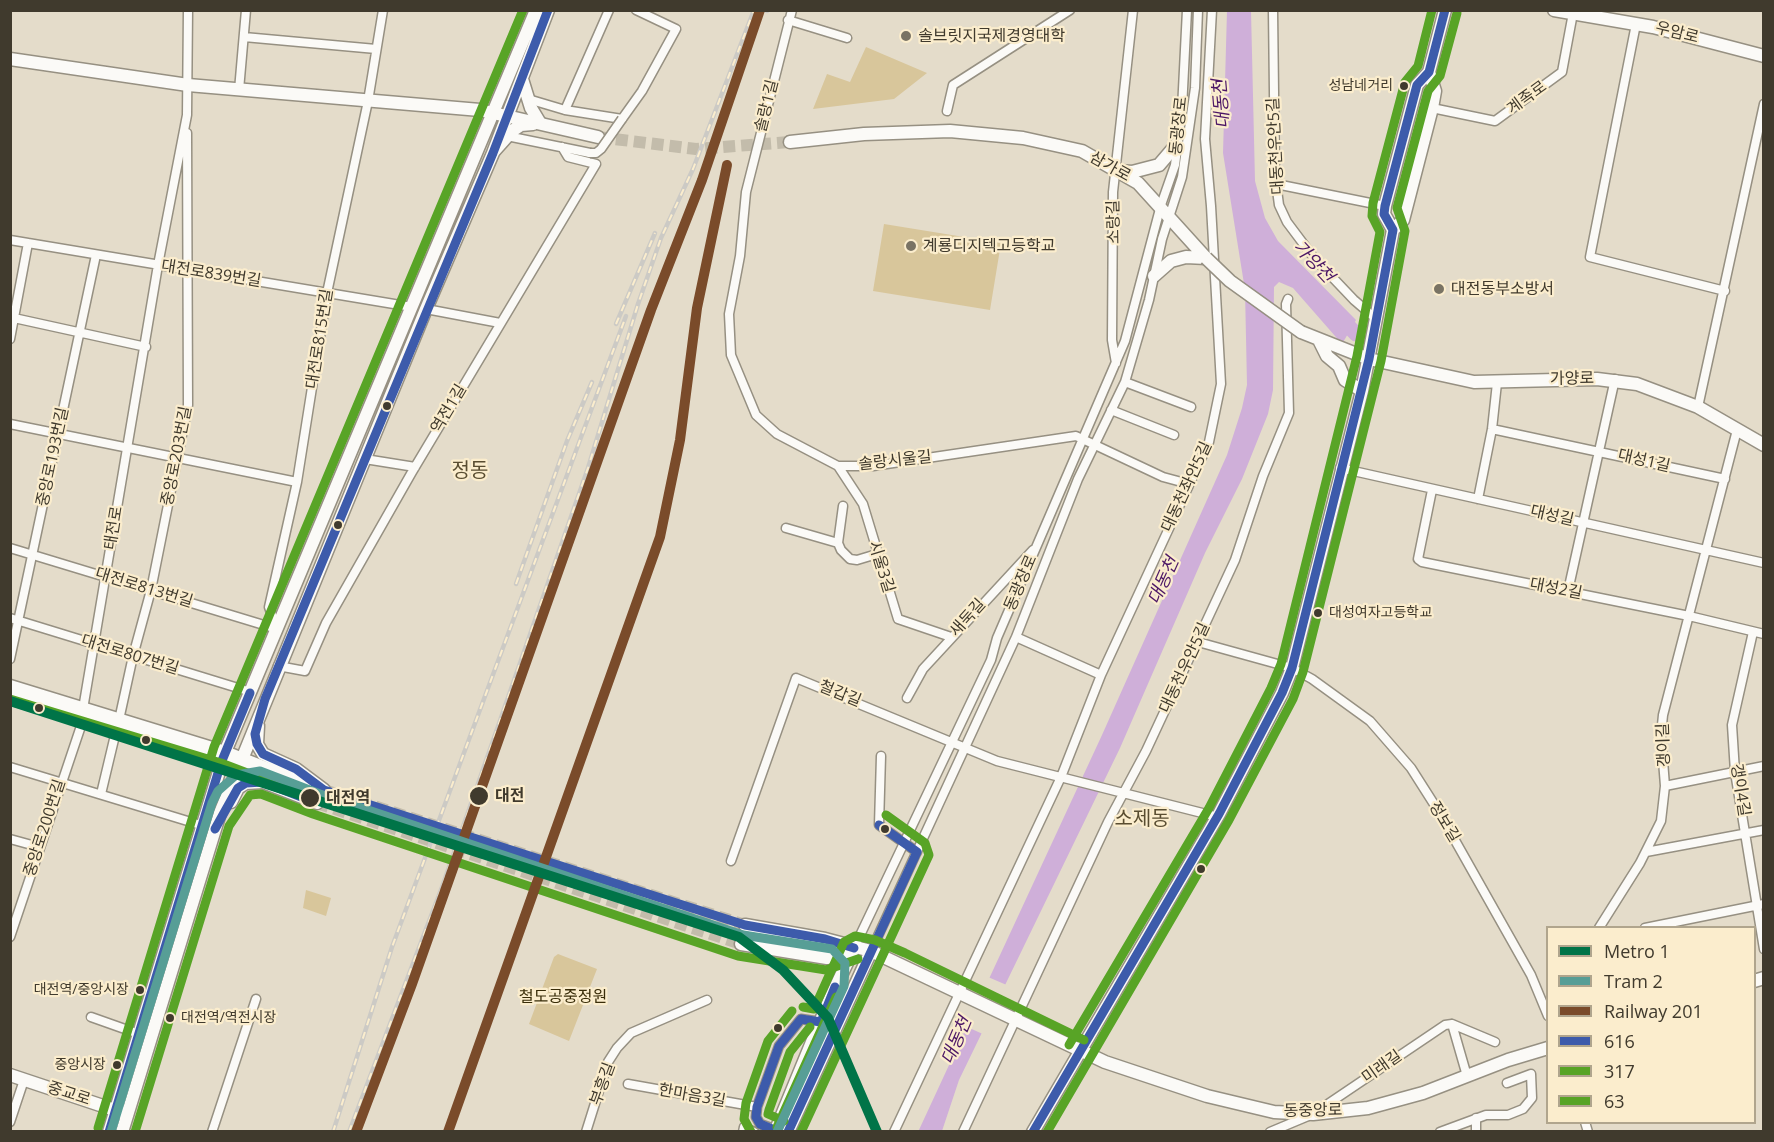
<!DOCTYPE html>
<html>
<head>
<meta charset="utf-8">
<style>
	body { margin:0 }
	#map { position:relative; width:1774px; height:1142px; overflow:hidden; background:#e4dcca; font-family:"Open Sans",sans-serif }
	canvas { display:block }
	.frame { position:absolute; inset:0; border:12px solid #403a2d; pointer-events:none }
	.legend { position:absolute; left:1546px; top:926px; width:210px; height:198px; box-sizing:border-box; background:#fbedcd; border:2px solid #b0a58d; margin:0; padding:8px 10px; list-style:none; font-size:18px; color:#403a2d }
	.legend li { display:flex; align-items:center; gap:12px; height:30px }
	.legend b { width:30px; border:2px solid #b0a58d }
</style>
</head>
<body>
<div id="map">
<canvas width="1774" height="1142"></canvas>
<div class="frame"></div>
<ul class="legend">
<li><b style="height:8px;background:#007448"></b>Metro 1</li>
<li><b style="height:8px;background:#579e96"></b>Tram 2</li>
<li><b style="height:8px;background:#7a4b2a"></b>Railway 201</li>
<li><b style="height:8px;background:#3d5bab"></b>616</li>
<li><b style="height:8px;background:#58a426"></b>317</li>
<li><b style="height:8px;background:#58a426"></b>63</li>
</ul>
</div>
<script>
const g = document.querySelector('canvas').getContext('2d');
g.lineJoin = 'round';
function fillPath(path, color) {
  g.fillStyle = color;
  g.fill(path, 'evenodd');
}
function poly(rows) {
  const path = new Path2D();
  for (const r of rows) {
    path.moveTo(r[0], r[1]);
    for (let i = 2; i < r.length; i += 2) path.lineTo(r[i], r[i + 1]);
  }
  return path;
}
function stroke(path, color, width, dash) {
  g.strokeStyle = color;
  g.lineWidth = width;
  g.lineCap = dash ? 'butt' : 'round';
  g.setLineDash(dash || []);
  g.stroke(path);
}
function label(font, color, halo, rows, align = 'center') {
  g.font = font + ' "Open Sans","Noto Sans KR",sans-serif';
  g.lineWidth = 4.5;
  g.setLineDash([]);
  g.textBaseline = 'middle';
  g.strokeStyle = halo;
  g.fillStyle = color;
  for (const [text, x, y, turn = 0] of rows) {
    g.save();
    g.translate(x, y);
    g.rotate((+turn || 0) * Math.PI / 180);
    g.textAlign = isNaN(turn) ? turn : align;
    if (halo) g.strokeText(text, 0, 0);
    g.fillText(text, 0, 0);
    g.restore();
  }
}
fillPath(poly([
	[866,47,927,73,894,99,813,109,827,74,850,82],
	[884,224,1001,243,990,310,873,291],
	[306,890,331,898,326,916,303,908],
	[558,954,597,969,569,1041,529,1024,554,957]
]), '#d8c69b');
fillPath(poly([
	[1227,11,1251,11,1255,181,1265,218,1278,241,1356,320,1342,344,1293,288,1279,282,1274,287,1273,390,1268,414,1242,479,1205,553,1120,748,959,1080,942,1131,918,1132,1102,735,1227,455,1242,408,1247,385,1245,290,1223,153]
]), '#cfafd9');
fillPath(poly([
	[988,977,1009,986,985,1035,965,1026]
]), '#e4dcca');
stroke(poly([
	[1337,314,1356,334]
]), '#cfafd9', 15);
stroke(poly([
	[598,137,696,149,790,142],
	[324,790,745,925],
	[317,803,741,944]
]), '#c3bcab', 12, [12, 6]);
const street = poly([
	[792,10,746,192,740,256,729,314,731,355,756,415,777,434,838,466,873,466,1076,436,1163,477,1189,484],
	[1273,10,1275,175,1279,205,1287,222,1314,258,1354,300,1375,318],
	[788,20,847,38],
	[1636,24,1590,257,1725,291],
	[244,37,376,49],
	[239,90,246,10],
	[528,99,565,110,622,119,642,91,676,29,636,10],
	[1432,108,1495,121,1562,72,1573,13],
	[565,110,609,10],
	[947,111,953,85,1070,10],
	[507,136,590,153],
	[1276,184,1385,206],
	[10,240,412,307],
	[426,309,500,323],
	[14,318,146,347],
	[10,339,28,243],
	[1116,363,1112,340,1113,192,1133,10],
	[1125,382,1191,407],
	[1698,407,1764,104],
	[1111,410,1174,435],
	[10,424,297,482],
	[1492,429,1725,479],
	[365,459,415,467],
	[838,466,863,504,898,619,951,637],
	[1340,468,1764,563],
	[1432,490,1418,559,1422,562,1689,616,1764,634],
	[1478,499,1492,429,1497,383],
	[843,506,838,543,841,550,850,559,857,560,877,554],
	[786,528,838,543],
	[10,548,277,629],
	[1568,591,1615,379],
	[10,618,251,692],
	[277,629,269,607,297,482,327,293,368,101,383,10],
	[1753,632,1732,725,1735,772,1764,949],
	[1016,637,1101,675],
	[1198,642,1292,668,1312,679,1370,721,1411,768,1439,812,1531,975,1548,1016],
	[10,659,96,255],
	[278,666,305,671,326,623,412,472,596,164,568,157,562,147],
	[907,698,923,669,1033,550],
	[83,709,158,265,187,115,188,10],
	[119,720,133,656,151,590,188,405,187,133],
	[881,756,879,825,917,852],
	[10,767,204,826],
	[1665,786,1764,766],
	[101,794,116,731],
	[10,839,39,847],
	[1646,852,1764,830],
	[731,861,796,678,997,761,1218,817],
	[1599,928,1640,863,1661,821,1665,786,1661,735,1663,715,1737,430],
	[1645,928,1764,904],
	[10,937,83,720],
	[854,948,991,660,997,638,1125,341,1161,205,1175,165,1182,109,1187,10],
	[871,951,1016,637,1078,479,1125,382,1149,300,1162,239,1182,177,1195,88,1198,10],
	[91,1017,139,1034],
	[1452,1024,1467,1076],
	[628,1084,757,1107],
	[1476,1118,1476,1132],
	[10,1122,24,1080],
	[1585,1122,1588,1132],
	[779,1131,760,1124,756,1117,757,1107,779,1046,801,1019,821,1022],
	[212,1132,256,999],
	[586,1132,608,1062,617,1048,631,1033,707,1000],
	[743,1132,744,1127,754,1132],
	[894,1132,1061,777,1101,675,1209,442,1221,384,1211,206,1205,139,1212,10],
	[963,1132,1108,822,1146,751,1235,560,1263,476,1289,413,1286,304,1288,299],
	[1270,1132,1313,1114,1445,1025,1452,1024,1495,1042],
	[1440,1132,1486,1115,1508,1115,1523,1109,1532,1098,1531,1074,1507,1083]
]);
const secondary = poly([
	[1554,10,1653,27,1764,56],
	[10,59,188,85,480,110,598,137],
	[790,142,864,134,950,131,1023,138,1082,151,1138,183,1206,258],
	[495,150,512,131,521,125,533,124],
	[1120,171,1132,172,1159,165,1177,144],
	[1393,230,1384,214,1385,206,1417,85,1429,72,1445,10],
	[1154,276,1171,261,1186,257,1206,258],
	[1301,332,1369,359,1474,382,1597,379,1637,384,1698,407,1764,445],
	[1319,340,1327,356,1339,366,1345,380,1362,391],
	[10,686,225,752,317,788],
	[10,698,237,768,263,782,317,803],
	[745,925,825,939,871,951,1105,1062,1207,1096,1274,1112,1313,1114,1368,1108,1423,1093,1508,1060,1548,1048],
	[741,944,827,958,854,948],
	[1754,981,1764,978],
	[10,1075,127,1114],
	[775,1132,828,1003,854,948],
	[788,1132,871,951],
	[1033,1132,1219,814,1282,693,1292,668,1362,391,1393,230,1403,220,1432,108,1435,91,1429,72]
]);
const primary = poly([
	[522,79,531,108,540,123],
	[258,726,257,744,263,754,296,769,324,790],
	[231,802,238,788,246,783,263,782],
	[109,1132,225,752,536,10],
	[122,1132,220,813,426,309,493,153,548,10]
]);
stroke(street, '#969082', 11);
stroke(secondary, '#969082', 15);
stroke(primary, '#969082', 15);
stroke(street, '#fbfaf7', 8);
stroke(secondary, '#fbfaf7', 12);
stroke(primary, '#fbfaf7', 12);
const rail = poly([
	[767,11,767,10],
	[616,324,655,233],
	[516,584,567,441,592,382],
	[333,1132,392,947,626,316],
	[349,1132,442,887,588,468,638,304,661,238,693,169,754,10]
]);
stroke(rail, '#cccac5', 4.5);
stroke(rail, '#fbedcd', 2, [7]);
const streetBridge = poly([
	[590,153,596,153,601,149,622,119]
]);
const secondaryBridge = poly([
	[1206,258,1230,281,1301,332]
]);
stroke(streetBridge, '#969082', 11, []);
stroke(secondaryBridge, '#969082', 15, []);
stroke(streetBridge, '#fbfaf7', 8);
stroke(secondaryBridge, '#fbfaf7', 12);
stroke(poly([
	[548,10,493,153,265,699,255,734,257,744,263,754,296,769,324,790,745,925,825,939,854,948],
	[215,829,238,788,246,783,263,782,309,800],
	[801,1019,821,1022,835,987],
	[109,1132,221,763,250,693],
	[779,1132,760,1124,756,1117,757,1107,779,1046,801,1019],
	[788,1132,917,852,879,825],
	[1033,1132,1219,814,1282,693,1292,668,1369,359,1393,230,1384,214,1385,206,1417,85,1429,72,1445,10]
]), '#3d5bab', 9);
stroke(poly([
	[10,699,221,763,284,787],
	[784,1121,768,1114,769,1110,790,1052,810,1027],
	[135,1132,229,826,250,795,261,794,313,814,738,956,826,970,858,959],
	[801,1132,929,855,925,843,886,815],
	[1047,1132,1229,820,1293,699,1303,672,1381,361,1405,231,1397,208,1428,91,1440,76,1457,13]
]), '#58a426', 9);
stroke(poly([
	[803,1007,814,1009,844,942,855,936,875,940,905,953,1084,1040],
	[1069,1045,1209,808,1271,688,1281,664,1357,356,1380,232,1372,216,1373,203,1405,82,1418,66,1432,10],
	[777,1127,836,997],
	[98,1128,214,747,523,10],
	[751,1132,744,1119,746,1103,768,1041,792,1011]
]), '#58a426', 9);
stroke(poly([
	[356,1132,412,984,651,310,702,180,760,10],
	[448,1132,660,537,680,440,697,308,727,165]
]), '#7a4b2a', 10);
stroke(poly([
	[111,1132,212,803,218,791,236,775,260,771,320,794,743,935,832,949,845,963,844,986,777,1132]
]), '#579e96', 9);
stroke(poly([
	[10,701,739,937,783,970,828,1018,877,1132]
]), '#007448', 10);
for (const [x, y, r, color] of [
	[906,36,6,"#797364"],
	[1404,86,5,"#403a2d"],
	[911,246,6,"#797364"],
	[1439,289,6,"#797364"],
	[387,406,5,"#403a2d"],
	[338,525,5,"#403a2d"],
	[1318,613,5,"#403a2d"],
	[39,708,5,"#403a2d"],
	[146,740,5,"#403a2d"],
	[479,796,10,"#403a2d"],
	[310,798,10,"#403a2d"],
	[885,829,5,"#403a2d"],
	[1201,869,5,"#403a2d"],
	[140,990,5,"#403a2d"],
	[170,1018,5,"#403a2d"],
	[778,1028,5,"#403a2d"],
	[117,1065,5,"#403a2d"]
]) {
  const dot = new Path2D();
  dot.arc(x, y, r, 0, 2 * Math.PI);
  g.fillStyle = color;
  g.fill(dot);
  stroke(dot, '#fbedcd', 2);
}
label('14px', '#403a2d', '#fbedcd', [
	["성남네거리",1393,86],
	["대성여자고등학교",1329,613,"left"],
	["대전역/중앙시장",129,990],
	["대전역/역전시장",181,1018,"left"],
	["중앙시장",106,1065]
], 'right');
label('16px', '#403a2d', '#fbedcd', [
	["우암로",1677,33,14],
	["계족로",1527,98,-36],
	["솔랑1길",767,106,-76],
	["동광장로",1179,126,-84],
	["대동천우안5길",1276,146,-93],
	["삼가로",1110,167,29],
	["소랑길",1114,222,-91],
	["대전로839번길",211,274,9],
	["대전로815번길",320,339,-81],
	["가양로",1572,379,-1],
	["역전1길",449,409,-59],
	["중앙로203번길",177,456,-79],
	["중앙로193번길",53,457,-78],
	["솔랑시울길",895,461,-6],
	["대성1길",1644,461,13],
	["대동천좌안5길",1187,487,-65],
	["대성길",1552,516,13],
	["태전로",114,528,-81],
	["시울3길",881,567,73],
	["동광장로",1021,583,-67],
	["대전로813번길",144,588,17],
	["대성2길",1556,589,11],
	["새둑길",968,618,-48],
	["대전로807번길",130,655,17],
	["대동천우안5길",1185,668,-65],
	["철갑길",840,694,22],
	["갱이길",1664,745,-92],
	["갱이4길",1740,790,81],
	["정보길",1444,822,59],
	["중앙로200번길",45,828,-72],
	["미래길",1382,1067,-35],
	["부흥길",603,1084,-70],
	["중교로",69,1094,18],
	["한마음3길",692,1096,10],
	["동중앙로",1313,1111,-1]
]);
label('16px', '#403a2d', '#fbedcd', [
	["솔브릿지국제경영대학",918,36],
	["계룡디지텍고등학교",923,246],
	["대전동부소방서",1451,289]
], 'left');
label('bold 16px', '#403a2d', '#fbedcd', [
	["대전",495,796],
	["대전역",326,798]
], 'left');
label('16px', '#392d09', '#fbedcd', [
	["철도공중정원",563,997]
]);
label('italic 18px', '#4c1766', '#fbedcd', [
	["대동천",1222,104,-95],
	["가양천",1313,262,47],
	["대동천",1164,581,-66],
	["대동천",957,1041,-67]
]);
label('20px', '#594d31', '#fbedcd', [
	["정동",470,471],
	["소제동",1142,819]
]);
</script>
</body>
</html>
